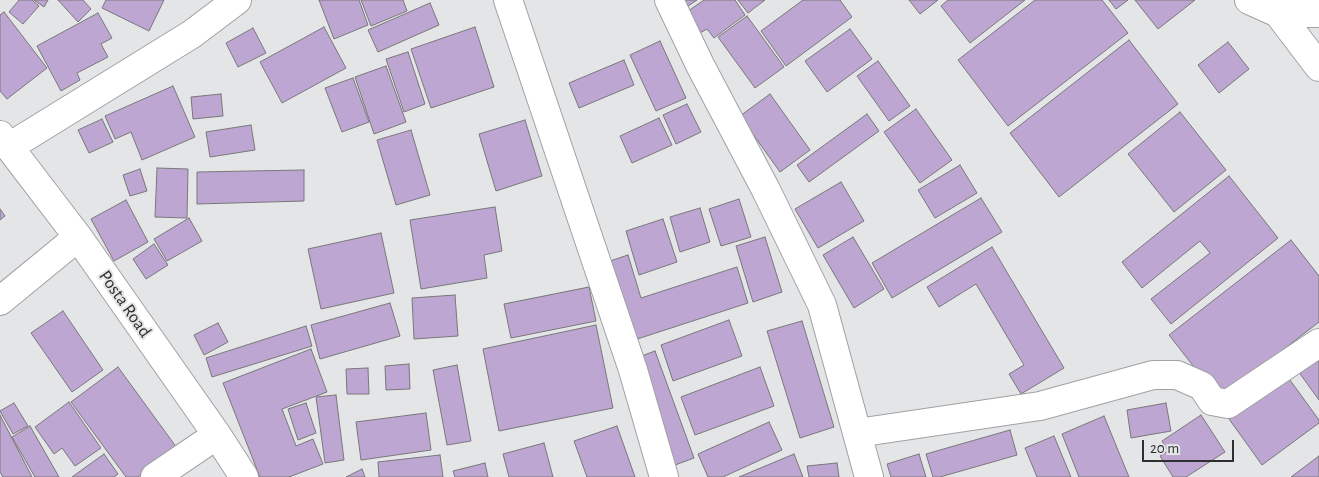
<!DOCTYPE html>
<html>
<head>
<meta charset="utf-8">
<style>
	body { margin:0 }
	#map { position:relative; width:1319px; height:477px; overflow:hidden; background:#e4e5e7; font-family:"Alegreya Sans",sans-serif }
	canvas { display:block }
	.scale { position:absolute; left:1142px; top:440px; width:92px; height:22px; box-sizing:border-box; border:2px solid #2f2f30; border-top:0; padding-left:6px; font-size:15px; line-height:18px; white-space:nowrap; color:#2f2f30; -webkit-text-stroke:4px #e4e5e7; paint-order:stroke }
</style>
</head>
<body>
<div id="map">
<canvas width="1319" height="477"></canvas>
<div class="scale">20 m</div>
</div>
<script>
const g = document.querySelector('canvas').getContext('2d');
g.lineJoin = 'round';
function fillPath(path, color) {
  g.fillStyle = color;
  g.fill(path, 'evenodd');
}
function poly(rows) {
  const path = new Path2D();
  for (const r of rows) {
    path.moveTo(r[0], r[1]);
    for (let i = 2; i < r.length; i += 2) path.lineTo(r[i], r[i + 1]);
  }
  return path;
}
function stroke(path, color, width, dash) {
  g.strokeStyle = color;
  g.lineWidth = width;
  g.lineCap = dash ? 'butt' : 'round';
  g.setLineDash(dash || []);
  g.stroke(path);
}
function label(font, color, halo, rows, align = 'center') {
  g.font = font + ' "Alegreya Sans",sans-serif';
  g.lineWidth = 4;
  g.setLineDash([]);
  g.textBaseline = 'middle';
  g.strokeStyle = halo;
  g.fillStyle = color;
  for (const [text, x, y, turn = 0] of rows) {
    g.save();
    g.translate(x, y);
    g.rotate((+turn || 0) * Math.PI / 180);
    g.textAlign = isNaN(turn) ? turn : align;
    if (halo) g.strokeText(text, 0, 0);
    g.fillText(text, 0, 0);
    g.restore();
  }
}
const building = poly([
	[19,0,32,0,39,6,23,24,9,12,19,0],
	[34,0,48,0,44,7,34,0],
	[58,0,83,0,91,9,78,22,58,0],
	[106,0,164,0,149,31,102,8,106,0],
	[319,0,359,0,368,25,334,39,319,0],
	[361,0,403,0,407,11,371,26,361,0],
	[684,0,697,0,688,6,684,0],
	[704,0,735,0,745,15,714,38,707,29,698,34,684,14,704,0],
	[738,0,765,0,748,13,738,0],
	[803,0,840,0,852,17,786,66,761,31,803,0],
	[909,0,938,0,920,14,909,0],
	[948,0,1025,0,970,43,941,6,948,0],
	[1035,0,1102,0,1128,33,1008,126,958,60,1035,0],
	[1109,0,1128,0,1116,9,1109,0],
	[1135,0,1195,0,1158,29,1135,0],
	[430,3,439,25,378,52,368,30,430,3],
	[4,12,47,68,7,99,0,91,0,15,4,12],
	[98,13,112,38,101,44,108,57,77,73,80,80,61,91,37,46,98,13],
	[747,16,784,67,755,88,718,37,747,16],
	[324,27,346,68,282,103,260,62,324,27],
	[475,27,494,87,431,108,411,49,475,27],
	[253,28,266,53,238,67,226,43,253,28],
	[850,29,872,59,827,92,805,61,850,29],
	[1129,40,1178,104,1059,197,1010,133,1129,40],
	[660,41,686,98,656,111,630,55,660,41],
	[1228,42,1249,69,1219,93,1198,65,1228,42],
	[408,52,425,104,404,112,386,59,408,52],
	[624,60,634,85,579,108,569,83,624,60],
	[878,61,910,106,889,121,857,76,878,61],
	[386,66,406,122,374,134,355,77,386,66],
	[353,78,369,122,342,132,325,88,353,78],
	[173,86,195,137,142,160,131,132,115,139,105,116,173,86],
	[221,94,223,116,193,119,191,97,221,94],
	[770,94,810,150,780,172,740,116,770,94],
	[687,104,701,132,676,144,663,115,687,104],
	[916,109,952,160,920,183,884,132,916,109],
	[1180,112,1226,170,1174,212,1128,154,1180,112],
	[867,114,879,131,809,182,797,165,867,114],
	[659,118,672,145,632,163,620,136,659,118],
	[102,119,113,142,89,153,78,130,102,119],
	[525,120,542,176,496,191,479,134,525,120],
	[251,125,255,150,210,157,206,132,251,125],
	[411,130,430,195,396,205,377,140,411,130],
	[960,165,977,193,935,218,918,190,960,165],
	[157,168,188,169,187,218,155,217,157,168],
	[140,169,147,191,130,196,123,175,140,169],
	[304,170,304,201,197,204,197,172,304,170],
	[1229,176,1278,238,1171,324,1151,299,1210,253,1200,241,1142,288,1122,262,1229,176],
	[841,182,864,221,818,248,795,209,841,182],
	[981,198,1002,232,892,298,872,263,981,198],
	[739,199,751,237,721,246,709,209,739,199],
	[126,200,148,242,114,261,91,219,126,200],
	[495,207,502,251,484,255,487,278,421,289,410,220,495,207],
	[700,208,710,242,680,252,670,217,700,208],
	[0,209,5,216,0,220,0,209],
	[189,218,202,241,167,261,154,239,189,218],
	[663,219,677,262,639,275,626,231,663,219],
	[381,233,394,293,321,309,308,249,381,233],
	[765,237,782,292,753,302,736,246,765,237],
	[853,237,884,289,854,308,823,255,853,237],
	[1291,240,1319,276,1319,322,1219,399,1169,335,1291,240],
	[154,244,168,265,146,279,133,259,154,244],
	[992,247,1064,368,1021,394,1009,374,1024,365,976,284,939,307,927,287,992,247],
	[628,255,641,298,737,267,748,303,625,343,601,264,628,255],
	[589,287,596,321,511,338,504,304,589,287],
	[455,295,458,336,414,339,412,298,455,295],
	[390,303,400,336,320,359,311,325,390,303],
	[63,311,103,370,72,392,31,333,63,311],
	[729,320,742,356,673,381,661,345,729,320],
	[802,321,834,427,800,438,767,331,802,321],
	[218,323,228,342,204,355,194,335,218,323],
	[596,325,613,408,499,431,483,349,596,325],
	[306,326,312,346,212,377,206,358,306,326],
	[311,349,327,392,282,409,296,446,313,439,323,464,289,477,260,477,223,383,311,349],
	[655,351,694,458,675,465,636,358,655,351],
	[1319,356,1319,400,1298,371,1319,356],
	[409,364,410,389,386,390,385,366,409,364],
	[457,365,471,441,447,445,433,370,457,365],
	[118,367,177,448,138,477,126,477,71,402,118,367],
	[760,367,774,406,695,435,681,397,760,367],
	[368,368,369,394,347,394,346,369,368,368],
	[1287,376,1319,420,1319,423,1262,465,1229,419,1287,376],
	[336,395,344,460,325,463,316,397,336,395],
	[69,402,101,448,75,466,62,448,54,454,35,427,69,402],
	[14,403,28,426,13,434,0,411,14,403],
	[306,403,316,433,298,440,288,409,306,403],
	[1166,403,1171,431,1131,438,1127,410,1166,403],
	[426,413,431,450,361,460,356,422,426,413],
	[0,415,32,477,3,477,0,472,0,415],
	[1201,415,1225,452,1186,477,1173,477,1160,456,1168,451,1162,441,1201,415],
	[1104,416,1129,477,1079,477,1062,434,1104,416],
	[769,422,782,450,723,477,708,477,698,454,769,422],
	[30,426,59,477,35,477,12,437,30,426],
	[617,426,635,477,587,477,574,441,617,426],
	[1010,430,1017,455,940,477,933,477,926,454,1010,430],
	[1054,436,1071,477,1037,477,1025,448,1054,436],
	[544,443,553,477,509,477,503,454,544,443],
	[104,454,118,474,114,477,72,477,104,454],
	[794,454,803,477,739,477,794,454],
	[919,454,926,477,891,477,887,464,919,454],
	[440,455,443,477,379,477,378,462,440,455],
	[1319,456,1319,477,1291,477,1319,456],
	[485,463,488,477,455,477,453,471,485,463],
	[837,463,839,477,809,477,807,466,837,463],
	[362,469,365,477,346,477,362,469]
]);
fillPath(building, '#bea6d3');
stroke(building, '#787779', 1);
const minor = poly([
	[508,0,633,370,664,477],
	[669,0,700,65,766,190,822,305,869,477],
	[1249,0,1278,13,1319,13],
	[1278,13,1319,67],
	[0,135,78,237,217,435,244,477],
	[9,147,192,34,237,0],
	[0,301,78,237],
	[857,433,1040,406,1153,375,1177,375,1202,386,1212,401,1228,404,1319,343],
	[155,477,217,435]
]);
stroke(minor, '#a0a1a3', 30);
stroke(minor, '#fff', 28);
label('18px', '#2f2f30', '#e4e5e7', [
	["Posta Road",125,304,55]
]);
</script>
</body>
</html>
